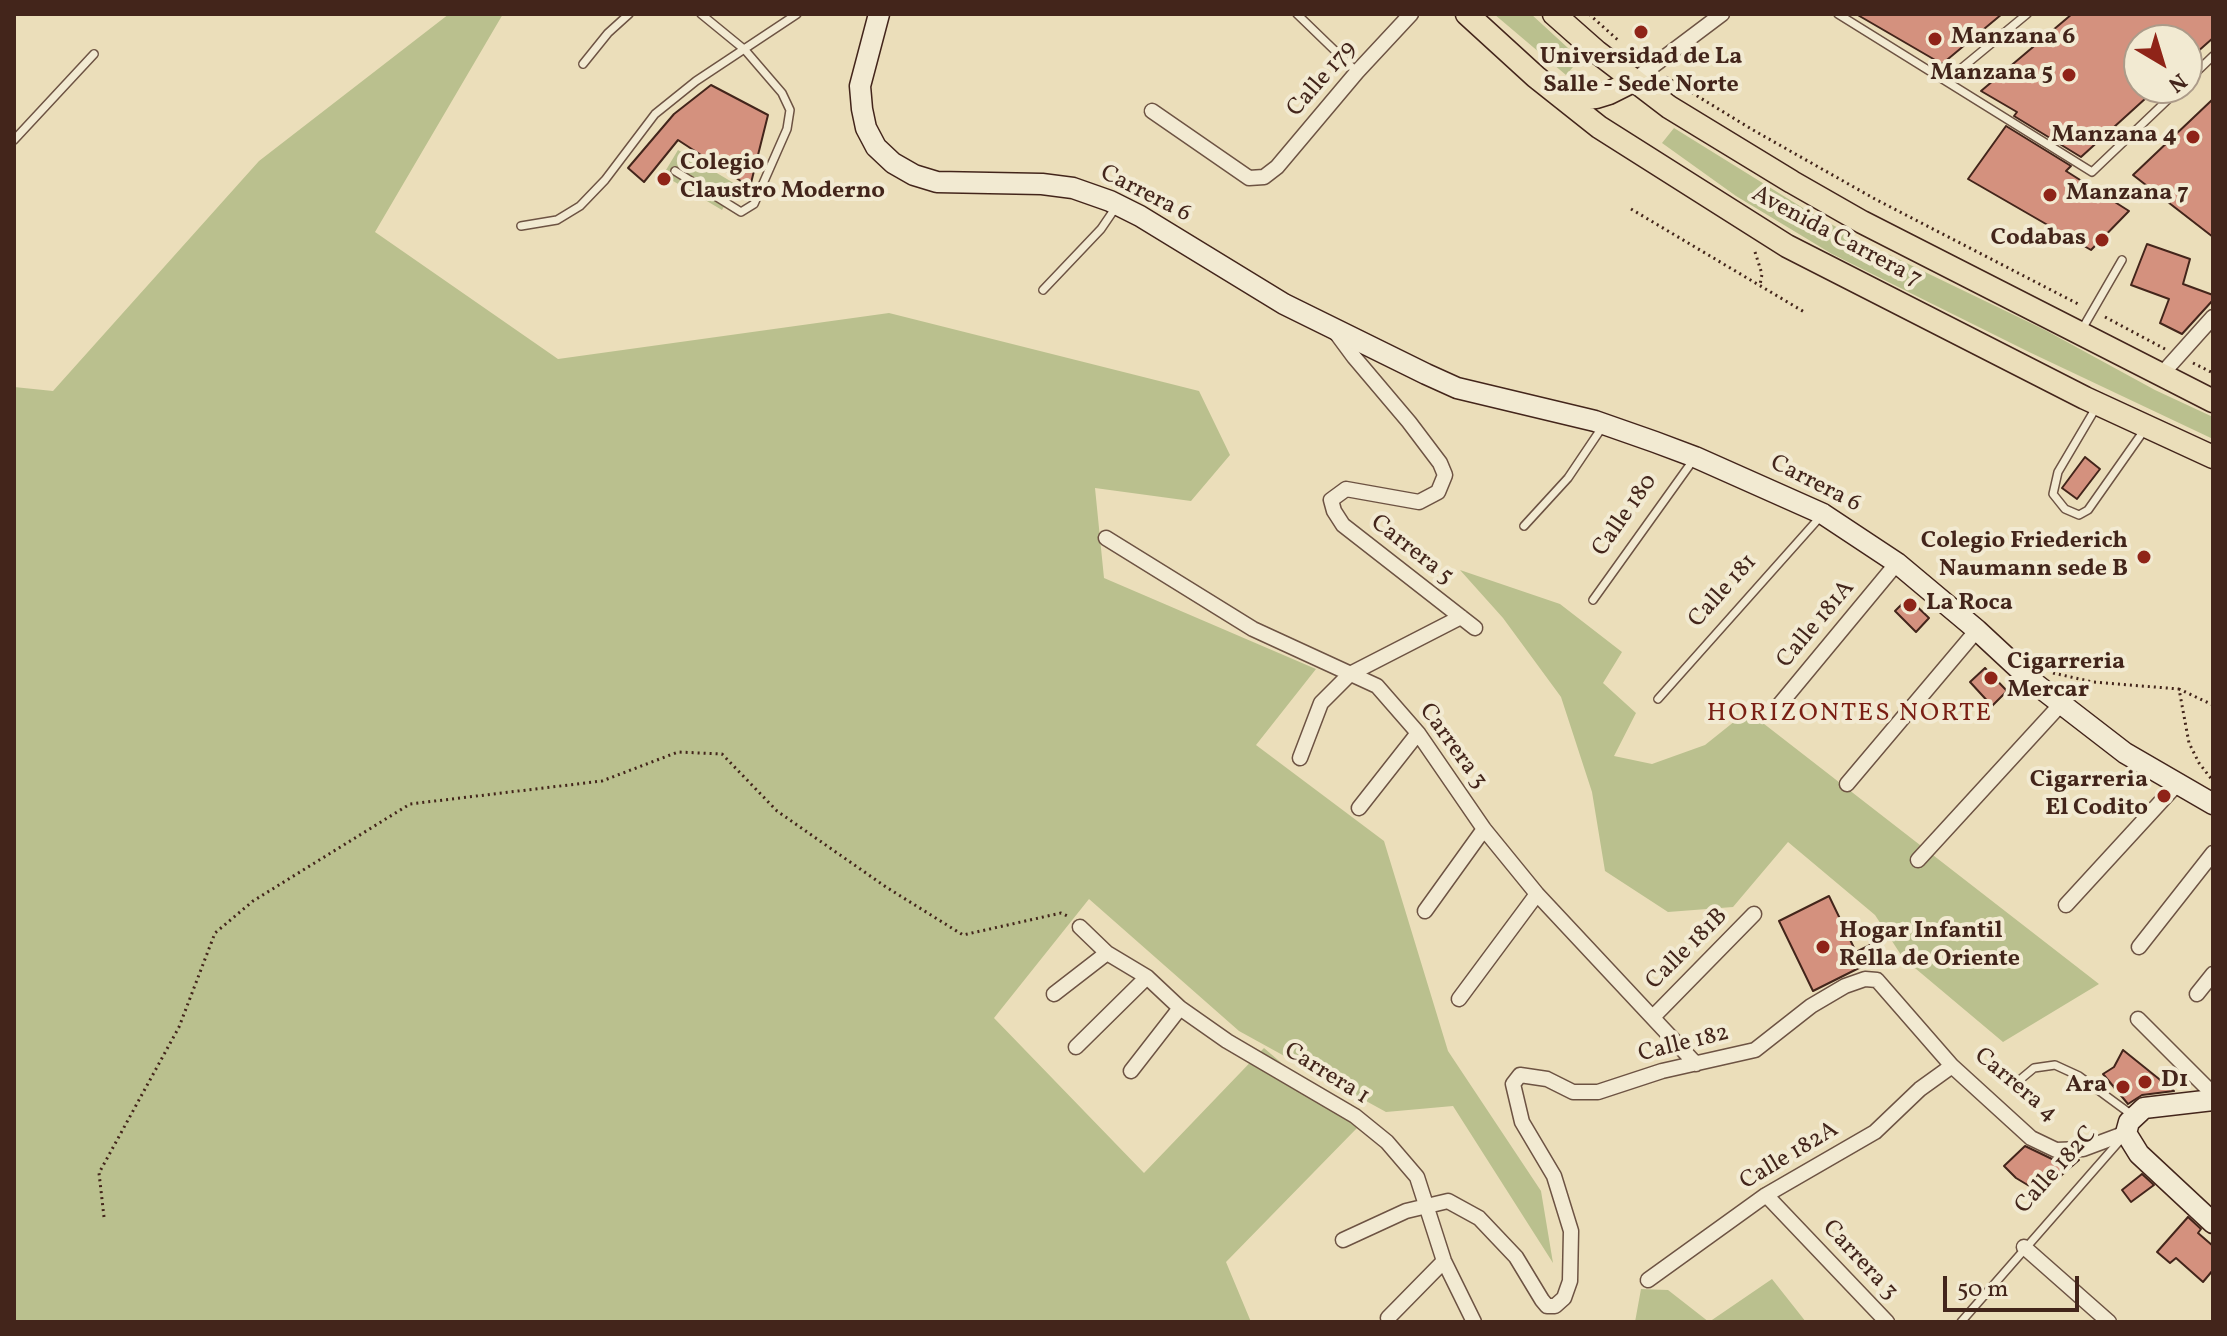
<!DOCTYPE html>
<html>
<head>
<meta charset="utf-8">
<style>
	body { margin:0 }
	#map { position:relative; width:2227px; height:1336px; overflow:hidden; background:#ebdeba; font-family:Vollkorn,serif }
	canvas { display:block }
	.frame { position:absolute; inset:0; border:16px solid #43251b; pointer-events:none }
	.north { position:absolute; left:2123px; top:24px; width:80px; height:80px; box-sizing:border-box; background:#f2ead2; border:2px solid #ac9b89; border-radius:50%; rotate:142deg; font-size:22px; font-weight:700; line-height:32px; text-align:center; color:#43251b }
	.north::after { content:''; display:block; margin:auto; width:28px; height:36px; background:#8f2418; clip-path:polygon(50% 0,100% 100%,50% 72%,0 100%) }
	.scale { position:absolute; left:1943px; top:1276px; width:136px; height:36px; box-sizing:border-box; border:4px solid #43251b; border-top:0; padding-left:10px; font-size:24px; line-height:28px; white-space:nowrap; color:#43251b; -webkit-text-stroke:6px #f2ead2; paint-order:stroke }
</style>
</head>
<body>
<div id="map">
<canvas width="2227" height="1336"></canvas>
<div class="frame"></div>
<div class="north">N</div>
<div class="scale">50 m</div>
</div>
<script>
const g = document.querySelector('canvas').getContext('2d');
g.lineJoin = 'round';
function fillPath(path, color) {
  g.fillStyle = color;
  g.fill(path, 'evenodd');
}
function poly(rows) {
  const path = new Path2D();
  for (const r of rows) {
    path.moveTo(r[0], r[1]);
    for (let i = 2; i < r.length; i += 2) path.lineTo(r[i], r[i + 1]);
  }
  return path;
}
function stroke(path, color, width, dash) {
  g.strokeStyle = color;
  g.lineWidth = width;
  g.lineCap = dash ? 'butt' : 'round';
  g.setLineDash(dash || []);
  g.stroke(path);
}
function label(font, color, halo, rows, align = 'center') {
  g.font = font + ' Vollkorn,serif';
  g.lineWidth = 8;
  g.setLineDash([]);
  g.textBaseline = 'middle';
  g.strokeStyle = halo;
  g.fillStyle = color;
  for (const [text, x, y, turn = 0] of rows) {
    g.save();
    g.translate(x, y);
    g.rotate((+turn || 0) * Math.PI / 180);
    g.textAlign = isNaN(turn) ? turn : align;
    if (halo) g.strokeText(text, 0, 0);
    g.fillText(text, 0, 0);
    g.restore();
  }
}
fillPath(poly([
	[449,14,503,14,375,232,558,359,889,313,1199,391,1230,455,1191,501,1095,488,1104,578,1316,669,1256,745,1384,841,1448,1051,1541,1191,1553,1263,1453,1106,1386,1112,1239,1031,1089,899,994,1018,1144,1173,1264,1048,1357,1128,1226,1262,1251,1322,14,1322,14,387,53,391,259,161],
	[1494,14,1531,14,1580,59,1566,75],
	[1674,128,1811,213,1869,245,2045,330,2155,390,2213,417,2213,439,2029,352,1832,254,1736,196,1662,143],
	[678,150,737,185,722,210,663,175],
	[1460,570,1560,604,1622,652,1603,683,1636,713,1614,756,1652,764,1705,745,1740,717,1759,720,2099,984,2003,1042,1903,958,1875,915,1788,842,1733,907,1668,912,1605,871,1592,792,1561,697,1503,618],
	[1772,1279,1806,1322,1635,1322,1641,1289,1668,1290,1709,1322]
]), '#bac08e');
const building = poly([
	[1856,14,2002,14,1942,64,1856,14],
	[2072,14,2213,14,2213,38,2187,61,2187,40,2139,40,2139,88,2157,88,2081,157,2014,116,2017,112,1981,91,2072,14],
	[711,85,768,115,750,187,678,140,644,182,628,168,674,114,711,85],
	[2213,99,2213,237,2133,175,2213,99],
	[2006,126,2071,166,2066,171,2129,211,2091,250,1968,179,2006,126],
	[2147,244,2190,259,2183,284,2213,295,2213,300,2182,334,2160,323,2169,299,2131,285,2147,244],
	[2085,457,2100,469,2077,499,2062,488,2085,457],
	[1908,598,1929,618,1916,632,1895,611,1908,598],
	[1985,668,2007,691,1992,706,1970,682,1985,668],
	[1829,896,1856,952,1876,942,1883,956,1813,991,1779,921,1829,896],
	[2123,1050,2174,1091,2142,1095,2128,1104,2103,1074,2114,1067,2123,1050],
	[2025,1146,2052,1159,2079,1160,2041,1193,2016,1178,2004,1166,2025,1146],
	[2142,1174,2154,1185,2131,1202,2122,1190,2142,1174],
	[2188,1217,2201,1229,2198,1233,2213,1246,2213,1270,2203,1282,2176,1258,2170,1263,2157,1252,2188,1217]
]);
fillPath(building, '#d4917e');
stroke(building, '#43251b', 2);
const lane = poly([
	[1297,14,1357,72],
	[1838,14,2092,172,2180,88],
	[583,64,608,33,629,14],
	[1946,81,2027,14],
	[2187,81,2213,56],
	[14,140,94,54],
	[675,171,741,212,754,204,787,129,790,110,782,93,745,50,701,14],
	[521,226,557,220,580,206,605,180,655,114,696,81,797,14],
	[1043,290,1101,229,1116,207],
	[2081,331,2122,260],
	[2097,406,2058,472,2053,494,2065,509,2079,515,2088,510,2145,429],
	[1524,526,1568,478,1603,426],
	[1593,600,1694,459],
	[1658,699,1821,516],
	[2016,1083,2034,1068,2055,1065,2079,1076,2132,1115],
	[1961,1322,2123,1137]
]);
const street = poly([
	[1633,81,1722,14],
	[1152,111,1249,178,1264,177,1277,167,1357,72,1411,14],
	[1334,330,1354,357,1409,422,1440,463,1445,475,1438,492,1419,502,1346,489,1331,500,1334,511,1343,525,1475,628],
	[2161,375,2213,317],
	[1106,538,1253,629,1377,686,1418,733,1484,829,1537,894,1696,1064],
	[1771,715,1897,563],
	[1300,758,1321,703,1350,674,1461,617],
	[1847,784,1977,630],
	[1359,808,1418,733],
	[1918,860,2062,703],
	[2066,905,2179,782],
	[1425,911,1484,829],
	[1080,927,1107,953,1147,977,1180,1008,1227,1041,1355,1116,1387,1142,1417,1177,1444,1261,1474,1322],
	[2139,947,2213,853],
	[1054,994,1107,953],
	[2197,994,2213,974],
	[1459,999,1537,894],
	[1653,1017,1754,914],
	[2138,1019,2213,1094],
	[1076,1047,1147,977],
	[1131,1071,1180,1008],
	[1766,1195,1887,1322],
	[1343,1240,1406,1211,1448,1201,1479,1218,1516,1257,1542,1300,1547,1306,1555,1306,1564,1298,1570,1281,1571,1231,1554,1176,1522,1122,1513,1084,1520,1075,1547,1079,1573,1092,1598,1092,1662,1071,1755,1050,1811,1006,1845,986,1865,979,1877,980,1952,1066,2031,1138,2056,1150,2083,1149,2126,1133],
	[2024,1247,2109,1322],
	[1648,1280,1766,1195,1875,1132,1920,1089,1952,1066],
	[1388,1318,1444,1261]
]);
const secondary = poly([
	[879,14,860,86,862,109,866,128,876,147,893,163,914,175,937,182,1042,184,1073,188,1110,201,1140,216,1284,304,1426,374,1457,388,1595,421,1655,442,1695,457,1823,514,1897,563,1977,630,2033,682,2125,753,2213,804],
	[2213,1100,2144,1108,2129,1122,2126,1133,2139,1154,2213,1223]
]);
const primary = poly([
	[1467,14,1536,77,1599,127,1787,246,2085,398,2213,457],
	[1554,14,1597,52,1669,107,1792,182,1862,222,2213,401],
	[1558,94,1582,98,1596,97,1609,93,1633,81]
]);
stroke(lane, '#6d5343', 10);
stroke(street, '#6d5343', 17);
stroke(secondary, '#43251b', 23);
stroke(primary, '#43251b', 25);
stroke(poly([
	[1589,14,1619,41],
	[1666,77,1753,130,1875,199,2080,305],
	[1631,209,1806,313],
	[1755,252,1762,274,1760,285],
	[2105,317,2165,349],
	[2193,363,2213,373],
	[2053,673,2093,682,2179,689],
	[2213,705,2179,689,2189,743,2199,763,2213,781],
	[104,1217,99,1173,179,1027,215,933,253,901,410,804,602,781,678,752,722,754,777,811,886,887,963,935,1061,913,1070,917]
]), '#43251b', 3, [2, 4]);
stroke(lane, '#f2ead2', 7);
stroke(street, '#f2ead2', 14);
stroke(secondary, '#f2ead2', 20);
stroke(primary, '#ebdeba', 22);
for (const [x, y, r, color] of [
	[1641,32,8,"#8f2418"],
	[1935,39,8,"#8f2418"],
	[2069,75,8,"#8f2418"],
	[2193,137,8,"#8f2418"],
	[664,179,8,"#8f2418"],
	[2050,195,8,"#8f2418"],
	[2102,240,8,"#8f2418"],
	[2144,557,8,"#8f2418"],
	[1910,605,8,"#8f2418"],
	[1991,678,8,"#8f2418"],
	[2164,796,8,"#8f2418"],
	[1823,947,8,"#8f2418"],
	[2145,1082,8,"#8f2418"],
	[2123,1087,8,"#8f2418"]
]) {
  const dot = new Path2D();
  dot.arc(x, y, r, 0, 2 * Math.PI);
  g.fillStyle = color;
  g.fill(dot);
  stroke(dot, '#f2ead2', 3);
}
label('bold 24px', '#43251b', '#f2ead2', [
	["Manzana 6",1951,39],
	["Universidad de La",1641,59,"center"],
	["Salle - Sede Norte",1641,87,"center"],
	["Manzana 5",2053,75,"right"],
	["Manzana 4",2177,137,"right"],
	["Colegio",680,165],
	["Claustro Moderno",680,193],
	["Manzana 7",2066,195],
	["Codabas",2086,240,"right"],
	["Colegio Friederich",2128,543,"right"],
	["Naumann sede B",2128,571,"right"],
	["La Roca",1926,605],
	["Cigarreria",2007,664],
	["Mercar",2007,692],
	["Cigarreria",2148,782,"right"],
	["El Codito",2148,810,"right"],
	["Hogar Infantil",1839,933],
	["Rella de Oriente",1839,961],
	["D1",2161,1082],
	["Ara",2107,1087,"right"]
], 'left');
label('24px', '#43251b', '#f2ead2', [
	["Calle 179",1323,80,-49],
	["Carrera 6",1145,195,27],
	["Avenida Carrera 7",1836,238,28],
	["Carrera 6",1815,485,27],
	["Calle 180",1626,516,-55],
	["Carrera 5",1411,551,38],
	["Calle 181",1724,592,-48],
	["Calle 181A",1817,625,-50],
	["Carrera 3",1452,747,54],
	["Calle 181B",1688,950,-45],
	["Calle 182",1684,1045,-14],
	["Carrera 1",1326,1075,32],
	["Carrera 4",2015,1086,40],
	["Calle 182A",1790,1157,-31],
	["Calle 182C",2057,1171,-48],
	["Carrera 3",1859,1261,47]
]);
g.letterSpacing = '2px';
label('26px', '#7a1f14', '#f2ead2', [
	["HORIZONTES NORTE",1850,715]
]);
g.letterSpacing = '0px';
</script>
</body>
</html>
